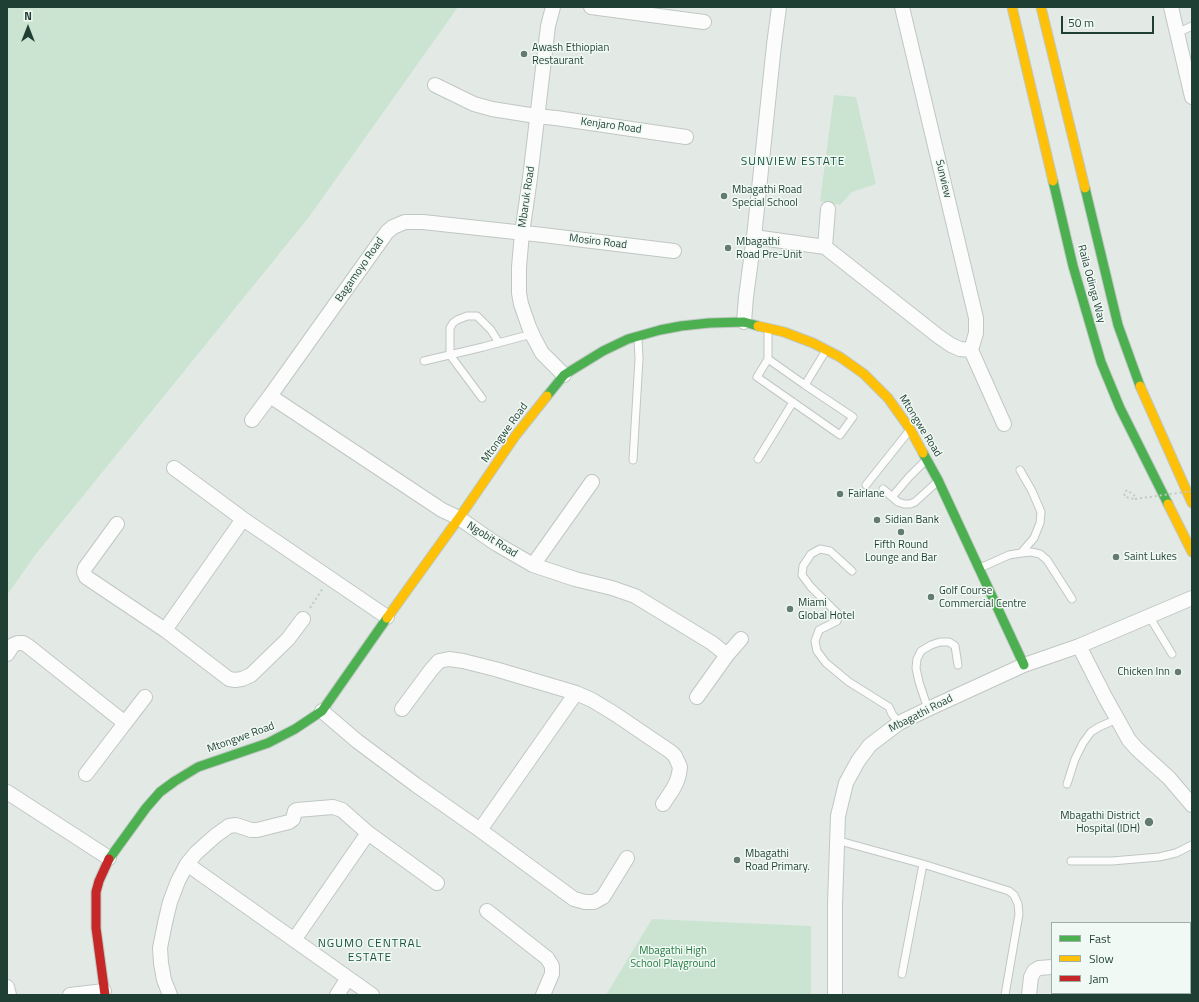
<!DOCTYPE html>
<html>
<head>
<meta charset="utf-8">
<style>
	body { margin:0 }
	#map { position:relative; width:1199px; height:1002px; overflow:hidden; background:#e3eae6; font-family:"Titillium Web",sans-serif }
	canvas { display:block }
	.frame { position:absolute; inset:0; border:8px solid #1f3f34; pointer-events:none }
	.legend { position:absolute; left:1051px; top:922px; width:140px; height:72px; box-sizing:border-box; background:#f1f9f4; border:1px solid #9dafa7; margin:0; padding:5px 7px; list-style:none; font-size:12px; color:#1f3f34 }
	.legend li { display:flex; align-items:center; gap:8px; height:20px }
	.legend b { width:20px; border:1px solid #9dafa7 }
	.north { position:absolute; left:8px; top:8px; width:40px; height:40px; -webkit-text-stroke:3px #f1f9f4; paint-order:stroke; rotate:0deg; font-size:11px; font-weight:700; line-height:16px; text-align:center; color:#1f3f34 }
	.north::after { content:''; display:block; margin:auto; width:14px; height:18px; background:#1f3f34; clip-path:polygon(50% 0,100% 100%,50% 72%,0 100%) }
	.scale { position:absolute; left:1061px; top:16px; width:93px; height:18px; box-sizing:border-box; border:2px solid #1f3f34; border-top:0; padding-left:5px; font-size:12px; line-height:14px; white-space:nowrap; color:#1f3f34; -webkit-text-stroke:3px #f1f9f4; paint-order:stroke }
</style>
</head>
<body>
<div id="map">
<canvas width="1199" height="1002"></canvas>
<div class="frame"></div>
<ul class="legend">
<li><b style="height:5px;background:#4caf50"></b>Fast</li>
<li><b style="height:5px;background:#ffc107"></b>Slow</li>
<li><b style="height:5px;background:#c62828"></b>Jam</li>
</ul>
<div class="north">N</div>
<div class="scale">50 m</div>
</div>
<script>
const g = document.querySelector('canvas').getContext('2d');
g.lineJoin = 'round';
function fillPath(path, color) {
  g.fillStyle = color;
  g.fill(path, 'evenodd');
}
function poly(rows) {
  const path = new Path2D();
  for (const r of rows) {
    path.moveTo(r[0], r[1]);
    for (let i = 2; i < r.length; i += 2) path.lineTo(r[i], r[i + 1]);
  }
  return path;
}
function stroke(path, color, width, dash) {
  g.strokeStyle = color;
  g.lineWidth = width;
  g.lineCap = dash ? 'butt' : 'round';
  g.setLineDash(dash || []);
  g.stroke(path);
}
function label(font, color, halo, rows, align = 'center') {
  g.font = font + ' "Titillium Web",sans-serif';
  g.lineWidth = 3;
  g.setLineDash([]);
  g.textBaseline = 'middle';
  g.strokeStyle = halo;
  g.fillStyle = color;
  for (const [text, x, y, turn = 0] of rows) {
    g.save();
    g.translate(x, y);
    g.rotate((+turn || 0) * Math.PI / 180);
    g.textAlign = isNaN(turn) ? turn : align;
    if (halo) g.strokeText(text, 0, 0);
    g.fillText(text, 0, 0);
    g.restore();
  }
}
fillPath(poly([
	[7,7,458,7,309,217,36,554,7,595],
	[834,95,856,97,876,184,852,192,840,205,820,201],
	[652,919,811,926,811,995,606,995]
]), '#cae4d1');
const lane = poly([
	[1177,33,1192,26],
	[768,359,768,330],
	[424,361,483,347,532,334],
	[805,385,768,359,757,377,840,435,853,417,805,385,825,352],
	[482,398,450,355,450,328,453,323,457,320,467,316,477,316,491,330,499,343],
	[758,459,793,402],
	[633,460,639,359,638,339],
	[1020,470,1032,491,1041,512,1040,523,1034,538,1021,553],
	[866,485,909,431],
	[883,489,898,502,904,504,910,504,915,502,937,482],
	[892,497,909,477,926,460],
	[980,568,1009,555,1021,553,1031,552,1040,554,1047,560,1072,599],
	[852,571,830,551,820,549,811,554,803,566,802,575,811,587,839,615,837,621,819,630,815,641,817,651,826,663,849,682,889,707,892,714,899,723],
	[1149,616,1172,654],
	[928,709,919,682,916,668,917,659,921,651,931,645,940,642,949,642,955,646,958,665],
	[1067,784,1075,759,1083,743,1091,732,1099,727,1117,719],
	[836,840,923,864,1009,891,1014,895,1018,904,1019,914,1005,995],
	[1071,861,1112,861,1159,857,1176,853,1192,845],
	[902,974,923,864]
]);
const street = poly([
	[553,7,548,26,530,178,522,233,519,267,519,293,521,304,529,327,534,338,542,353,564,375],
	[591,7,704,22],
	[1171,7,1192,97],
	[435,85,474,104,492,109,536,116,556,118,686,137],
	[754,237,825,247,938,336,951,345,960,349,971,350,976,333,976,318,902,7],
	[825,247,828,209],
	[744,322,746,297,754,237,774,45,779,7],
	[971,350,1004,424],
	[270,396,442,510,459,518,495,543,533,565,575,579,612,588,635,596,712,643,727,655],
	[252,420,270,396,387,232,393,227,405,222,423,222,543,235,674,251],
	[174,468,243,519,387,617],
	[117,524,85,568,84,572,86,577,165,630,229,679,235,680,242,679,251,675,288,639,303,619],
	[533,565,592,482],
	[165,630,243,519],
	[1079,646,1105,697,1129,740,1137,749,1169,778,1192,805],
	[7,654,13,645,18,643,23,643,28,646,125,723,86,774],
	[697,697,727,655,741,639],
	[402,709,431,670,439,661,449,659,463,661,495,669,576,693,592,700,615,714,671,752,675,756,680,767,679,774,677,781,673,789,663,804],
	[322,711,357,741,416,785,480,830,574,899,585,902,594,902,603,897,627,858],
	[125,723,145,697],
	[7,792,109,858],
	[480,830,576,693],
	[187,864,372,995],
	[487,911,547,958,552,966,552,974,543,995],
	[294,940,368,833],
	[1190,971,1192,971],
	[7,987,9,995],
	[70,995,104,991],
	[170,995,164,980,161,963,160,948,165,923,170,902,178,881,187,864,196,853,215,836,229,826,236,825,251,830,257,830,289,822,293,819,295,811,297,810,333,807,342,810,368,833,437,883],
	[337,995,348,978],
	[835,995,835,904,838,816,846,783,858,761,870,745,899,723,928,709,1024,665,1079,646,1192,598],
	[1029,995,1031,977,1034,971,1039,968,1052,967]
]);
const fast = poly([
	[1053,181,1073,266,1101,362,1120,408,1168,504],
	[1085,188,1118,325,1140,386],
	[547,396,564,375,603,351,628,339,660,330,681,326,709,323,744,322,758,326],
	[923,453,938,480,1024,665],
	[109,859,146,808,160,792,175,781,198,767,268,743,295,729,322,711,387,618]
]);
const slow = poly([
	[1012,7,1053,181],
	[1041,7,1085,188],
	[758,326,784,332,813,343,840,357,864,374,888,398,910,429,923,453],
	[1140,386,1192,503],
	[1168,504,1192,552],
	[387,618,459,518,516,435,547,396]
]);
const jam = poly([
	[105,995,96,928,96,892,99,881,109,859]
]);
stroke(lane, '#c0c7c3', 9);
stroke(street, '#c0c7c3', 16);
stroke(fast, '#bec8c3', 11);
stroke(slow, '#bec8c3', 11);
stroke(jam, '#bec8c3', 11);
stroke(poly([
	[1135,496,1127,490,1124,493,1125,497,1135,499],
	[310,608,323,588]
]), '#c0cac5', 2, [2, 3]);
stroke(lane, '#fbfcfb', 7);
stroke(street, '#fbfcfb', 14);
stroke(fast, '#4caf50', 9);
stroke(slow, '#ffc107', 9);
stroke(jam, '#c62828', 9);
stroke(poly([
	[1135,499,1192,491]
]), '#c0cac5', 2, [2, 3]);
for (const [x, y, r, color] of [
	[524,54,4,"#647b72"],
	[724,196,4,"#647b72"],
	[728,248,4,"#647b72"],
	[840,494,4,"#647b72"],
	[877,520,4,"#647b72"],
	[901,532,4,"#647b72"],
	[1116,557,4,"#647b72"],
	[931,597,4,"#647b72"],
	[790,609,4,"#647b72"],
	[1178,672,4,"#647b72"],
	[1149,822,5,"#647b72"],
	[737,860,4,"#647b72"]
]) {
  const dot = new Path2D();
  dot.arc(x, y, r, 0, 2 * Math.PI);
  g.fillStyle = color;
  g.fill(dot);
  stroke(dot, '#f1f9f4', 1.5);
}
label('11px', '#1f3f34', '#f1f9f4', [
	["Awash Ethiopian",532,48],
	["Restaurant",532,61],
	["Mbagathi Road",732,190],
	["Special School",732,203],
	["Mbagathi",736,242],
	["Road Pre-Unit",736,255],
	["Fairlane",848,494],
	["Sidian Bank",885,520],
	["Fifth Round",901,545,"center"],
	["Lounge and Bar",901,558,"center"],
	["Saint Lukes",1124,557],
	["Golf Course",939,591],
	["Commercial Centre",939,604],
	["Miami",798,603],
	["Global Hotel",798,616],
	["Chicken Inn",1170,672,"right"],
	["Mbagathi District",1140,816,"right"],
	["Hospital (IDH)",1140,829,"right"],
	["Mbagathi",745,854],
	["Road Primary.",745,867]
], 'left');
label('11px', '#1f3f34', '#f1f9f4', [
	["Kenjaro Road",611,126,8],
	["Sunview",943,179,77],
	["Mbaruk Road",527,197,-82],
	["Mosiro Road",598,242,7],
	["Bagamoyo Road",360,270,-55],
	["Raila Odinga Way",1091,284,75],
	["Mtongwe Road",920,426,58],
	["Mtongwe Road",505,433,-54],
	["Ngobit Road",492,540,32],
	["Mbagathi Road",921,714,-27],
	["Mtongwe Road",241,738,-20]
]);
label('11px', '#247a41', '#f1f9f4', [
	["Mbagathi High",673,951],
	["School Playground",673,964]
]);
g.letterSpacing = '1px';
label('12px', '#185342', '#f1f9f4', [
	["SUNVIEW ESTATE",793,162],
	["NGUMO CENTRAL",370,944],
	["ESTATE",370,958]
]);
g.letterSpacing = '0px';
</script>
</body>
</html>
